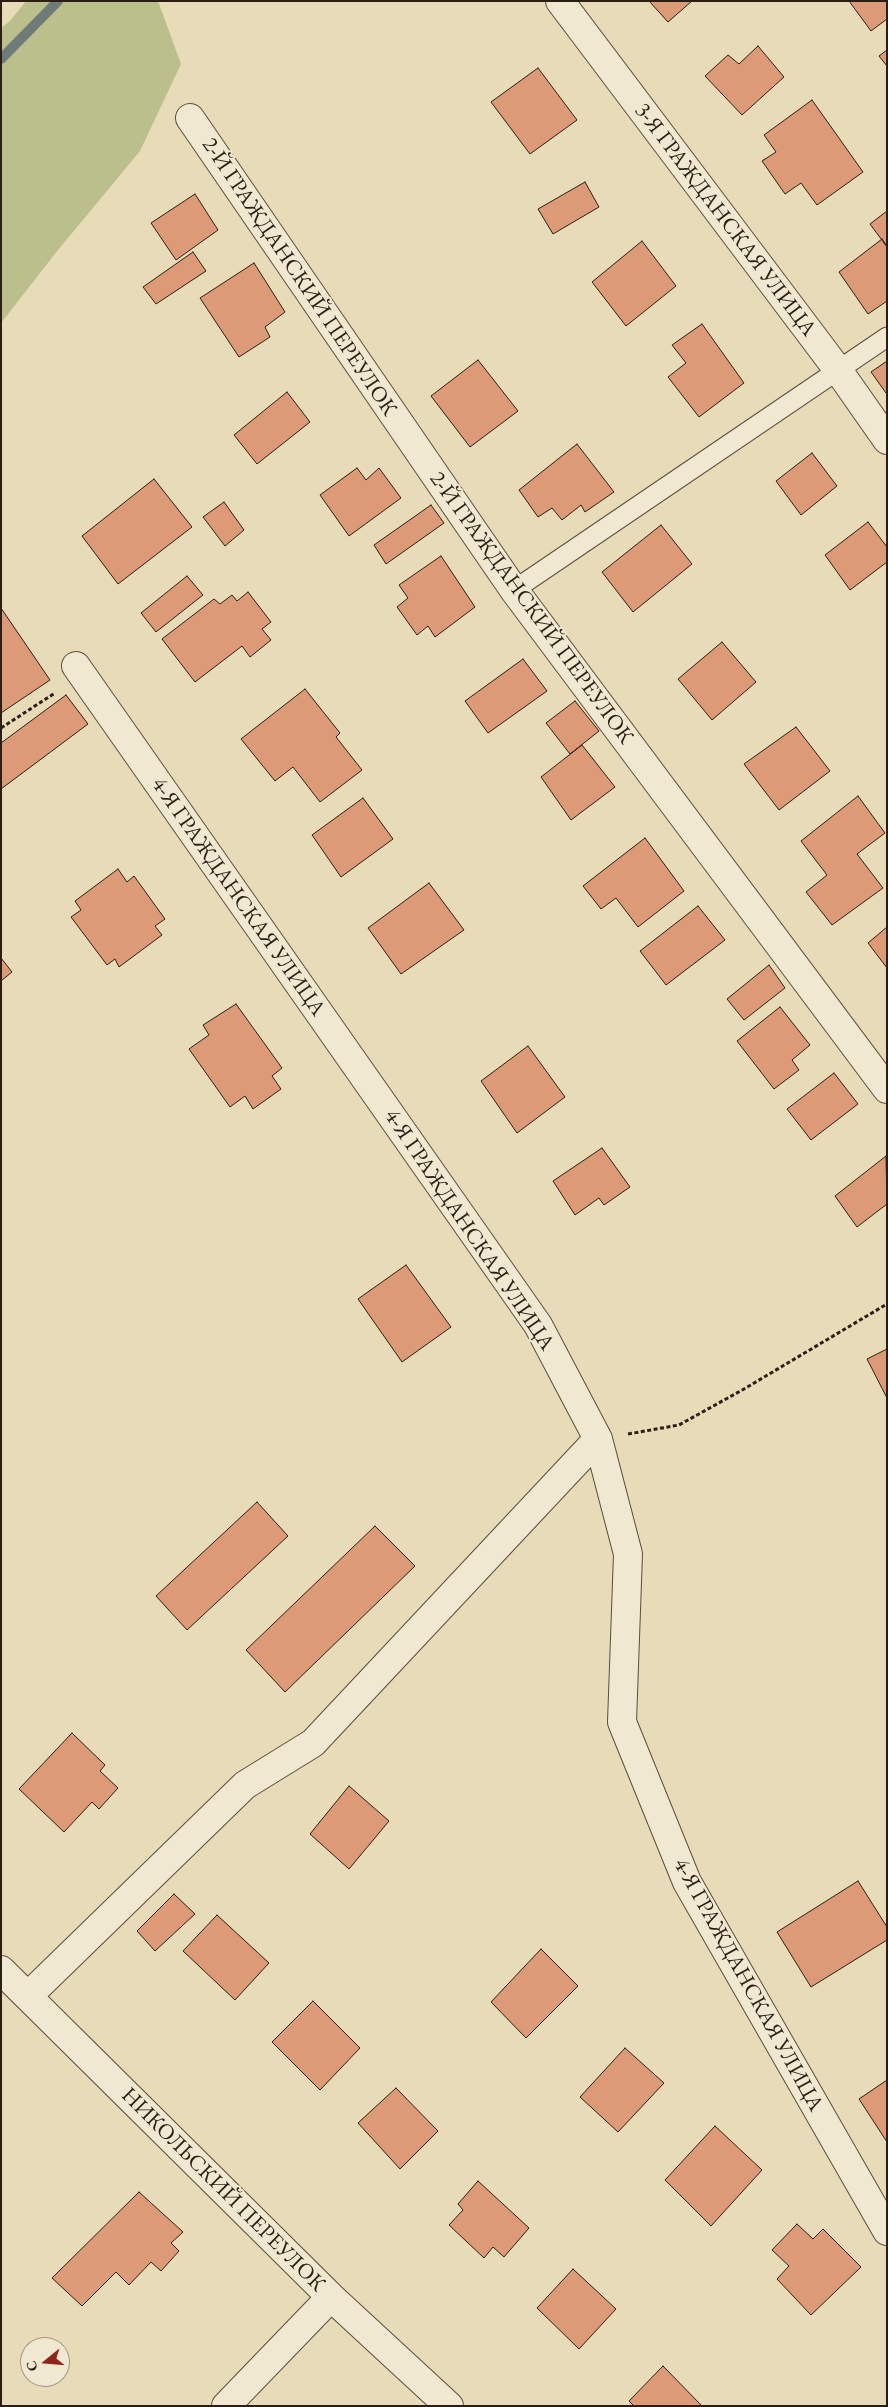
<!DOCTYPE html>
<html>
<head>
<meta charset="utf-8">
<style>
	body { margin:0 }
	#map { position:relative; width:888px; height:2407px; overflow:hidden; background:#e8dcb8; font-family:"EB Garamond",serif }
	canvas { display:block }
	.frame { position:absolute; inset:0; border:2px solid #2c1d15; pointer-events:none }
	.north { position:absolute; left:20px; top:2337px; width:50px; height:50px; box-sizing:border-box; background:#f0e8d1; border:1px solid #a29786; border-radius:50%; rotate:253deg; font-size:14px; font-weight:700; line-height:20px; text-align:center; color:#2c1d15 }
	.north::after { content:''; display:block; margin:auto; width:18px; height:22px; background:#8f2418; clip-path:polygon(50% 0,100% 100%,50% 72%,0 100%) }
</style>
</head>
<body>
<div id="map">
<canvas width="888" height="2407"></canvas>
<div class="frame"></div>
<div class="north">С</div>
</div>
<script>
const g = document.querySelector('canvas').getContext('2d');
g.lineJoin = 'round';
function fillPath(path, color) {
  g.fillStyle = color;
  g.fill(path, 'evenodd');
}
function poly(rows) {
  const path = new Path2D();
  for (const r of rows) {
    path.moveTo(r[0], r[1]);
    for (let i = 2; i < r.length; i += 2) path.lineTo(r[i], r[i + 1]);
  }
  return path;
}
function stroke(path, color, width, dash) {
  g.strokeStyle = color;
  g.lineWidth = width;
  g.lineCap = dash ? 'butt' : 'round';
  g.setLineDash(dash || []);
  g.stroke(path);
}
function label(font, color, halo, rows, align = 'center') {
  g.font = font + ' "EB Garamond",serif';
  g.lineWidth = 4;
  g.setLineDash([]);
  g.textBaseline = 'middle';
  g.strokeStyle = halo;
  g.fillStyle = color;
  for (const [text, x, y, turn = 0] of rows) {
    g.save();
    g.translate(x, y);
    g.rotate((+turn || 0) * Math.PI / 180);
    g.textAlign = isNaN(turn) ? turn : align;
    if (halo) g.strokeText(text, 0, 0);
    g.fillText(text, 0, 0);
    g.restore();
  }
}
fillPath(poly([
	[26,1,158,1,181,64,140,151,58,250,1,323,1,28,10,21]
]), '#bbbf8b');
stroke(poly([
	[1,59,58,1]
]), '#6f7b78', 10);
const building = poly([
	[649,1,692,1,668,22,649,1],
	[849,1,887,1,887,19,871,31,849,1],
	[758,46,784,77,742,115,705,76,728,55,739,64,758,46],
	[887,50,887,66,879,56,887,50],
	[538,68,577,120,530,154,491,102,538,68],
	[812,100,863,172,817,205,801,183,785,194,762,161,776,152,764,135,812,100],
	[585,182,599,207,553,234,538,209,585,182],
	[195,194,218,230,176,260,151,223,195,194],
	[887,211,887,247,870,224,887,211],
	[882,239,887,246,887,301,868,314,839,272,882,239],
	[642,241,676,286,626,326,592,282,642,241],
	[193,252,206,271,156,304,143,287,193,252],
	[254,263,285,312,265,327,270,337,239,357,200,298,254,263],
	[702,324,744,383,699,417,668,377,686,363,672,345,702,324],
	[478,360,518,411,470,447,431,396,478,360],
	[887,361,887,392,886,393,871,372,887,361],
	[287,392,310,422,257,464,234,435,287,392],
	[577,444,614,492,585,512,581,505,562,520,552,508,538,517,519,490,577,444],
	[812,453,837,486,801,515,776,481,812,453],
	[357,468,366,480,379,468,401,498,349,536,320,495,357,468],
	[154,479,192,527,118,584,82,536,154,479],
	[224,502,244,530,225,546,203,517,224,502],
	[431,505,444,523,386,564,374,545,431,505],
	[868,522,887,547,887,562,850,590,825,555,868,522],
	[661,525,692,564,633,612,602,572,661,525],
	[441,556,475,607,435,637,428,626,417,635,397,607,408,598,399,585,441,556],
	[187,576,203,595,156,632,141,613,187,576],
	[248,592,271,622,262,629,271,640,250,657,242,646,195,682,162,639,214,599,220,604,232,595,237,601,248,592],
	[1,608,50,680,1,713,1,608],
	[722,642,756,682,712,720,678,679,722,642],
	[523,659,547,691,488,733,465,701,523,659],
	[305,689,340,733,336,737,362,770,320,802,293,767,275,781,241,739,305,689],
	[66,695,88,724,1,789,1,743,66,695],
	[575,701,599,731,570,754,546,723,575,701],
	[796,727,830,771,779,810,744,764,796,727],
	[582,745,615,787,571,820,541,777,582,745],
	[858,796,885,833,857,854,883,888,832,925,806,892,827,875,801,841,858,796],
	[363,798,393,839,341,877,312,835,363,798],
	[645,838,684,891,638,927,616,898,601,909,583,886,645,838],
	[118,869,127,882,134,876,165,919,155,926,162,935,119,967,115,959,107,965,71,917,81,910,75,901,118,869],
	[429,883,464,930,401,974,368,928,429,883],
	[698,906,725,940,666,985,640,951,698,906],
	[887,927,887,968,868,943,887,927],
	[1,958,12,972,1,981,1,958],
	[769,965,785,988,744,1020,727,999,769,965],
	[236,1004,282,1068,272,1076,281,1089,253,1109,245,1096,230,1107,189,1049,209,1035,203,1025,236,1004],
	[780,1007,810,1045,792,1060,799,1070,774,1089,737,1041,780,1007],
	[528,1046,565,1097,517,1133,481,1081,528,1046],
	[834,1073,858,1104,811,1140,787,1109,834,1073],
	[602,1148,630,1187,604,1205,599,1198,575,1215,553,1181,602,1148],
	[886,1156,887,1204,857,1227,835,1196,886,1156],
	[406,1265,451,1327,402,1362,358,1299,406,1265],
	[887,1349,887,1398,867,1359,887,1349],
	[257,1502,288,1536,187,1630,156,1596,257,1502],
	[375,1526,415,1566,285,1692,246,1650,375,1526],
	[72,1733,105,1765,100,1771,118,1788,99,1809,92,1802,64,1832,19,1789,72,1733],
	[349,1786,389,1821,349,1869,310,1834,349,1786],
	[858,1881,887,1927,887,1940,811,1987,777,1932,858,1881],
	[174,1894,195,1914,155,1951,137,1931,174,1894],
	[217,1915,269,1963,235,2000,183,1951,217,1915],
	[541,1949,578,1986,526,2038,491,2002,541,1949],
	[313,2001,360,2048,320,2090,272,2042,313,2001],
	[625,2048,664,2083,618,2132,580,2097,625,2048],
	[887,2080,887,2142,859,2099,887,2080],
	[396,2088,438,2131,400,2169,358,2123,396,2088],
	[715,2126,762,2170,711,2226,665,2180,715,2126],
	[478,2181,529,2228,504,2257,493,2247,484,2258,449,2225,463,2210,458,2204,478,2181],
	[139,2192,183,2232,171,2243,179,2251,161,2271,151,2262,129,2285,116,2272,82,2306,52,2278,139,2192],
	[797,2224,813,2239,823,2229,861,2267,811,2315,777,2279,789,2266,772,2250,797,2224],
	[573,2269,616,2309,579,2349,537,2308,573,2269],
	[663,2366,702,2406,634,2406,629,2401,663,2366]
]);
fillPath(building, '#dd9a77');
stroke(building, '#2c1d15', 1);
const lane = poly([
	[514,590,887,337]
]);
const street = poly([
	[560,1,838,370,887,440],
	[190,118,514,590,887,1089],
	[76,666,538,1325,598,1439,628,1554,622,1722,687,1882,887,2231],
	[1,1970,331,2297,449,2406],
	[28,1996,245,1785,313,1743,598,1439],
	[226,2406,331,2297]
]);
stroke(lane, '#5b4d3e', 21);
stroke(street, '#5b4d3e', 30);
stroke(poly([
	[1,728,55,693],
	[628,1434,679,1425,744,1389,887,1304]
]), '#2c1d15', 3, [4, 2.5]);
stroke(lane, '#f0e8d1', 19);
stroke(street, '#f0e8d1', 28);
label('22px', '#2c1d15', '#f0e8d1', [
	["3-Я ГРАЖДАНСКАЯ УЛИЦА",725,220,53],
	["2-Й ГРАЖДАНСКИЙ ПЕРЕУЛОК",299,277,56],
	["2-Й ГРАЖДАНСКИЙ ПЕРЕУЛОК",531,608,54],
	["4-Я ГРАЖДАНСКАЯ УЛИЦА",238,897,55],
	["4-Я ГРАЖДАНСКАЯ УЛИЦА",469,1230,56],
	["4-Я ГРАЖДАНСКАЯ УЛИЦА",748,1985,61],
	["НИКОЛЬСКИЙ ПЕРЕУЛОК",223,2190,45]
]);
</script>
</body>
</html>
